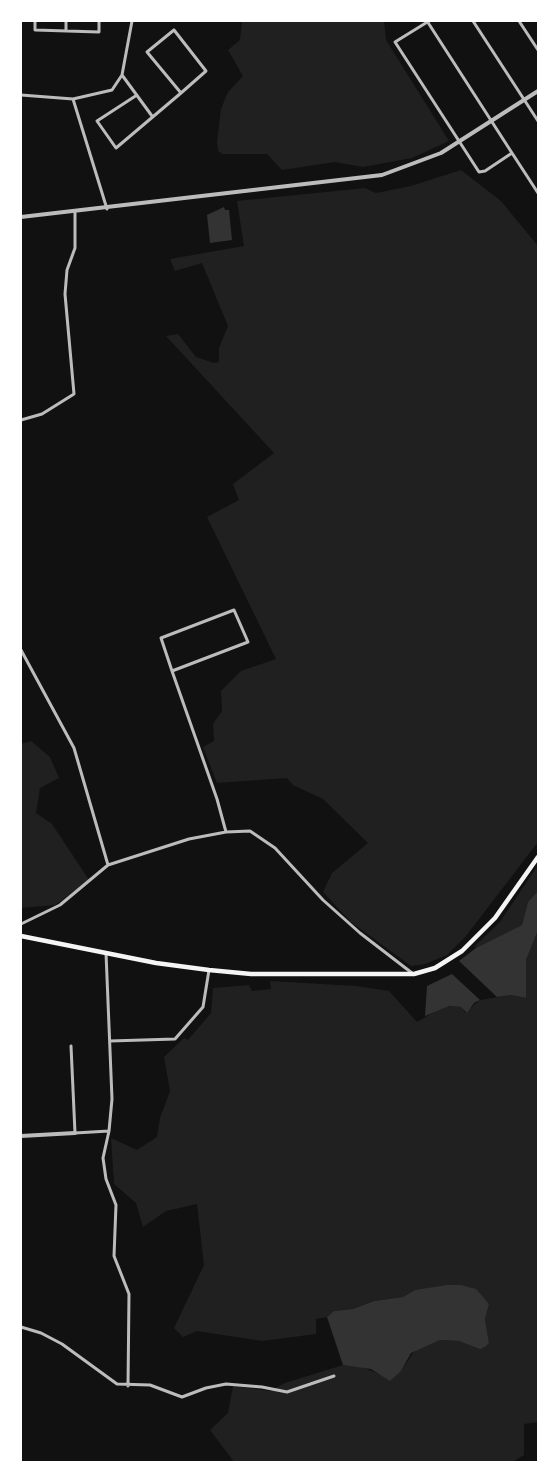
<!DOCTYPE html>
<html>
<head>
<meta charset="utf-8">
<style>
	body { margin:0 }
	#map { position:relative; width:559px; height:1483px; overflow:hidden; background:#111; font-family:"Titillium Web",sans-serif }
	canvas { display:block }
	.frame { position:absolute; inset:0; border:22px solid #fff; pointer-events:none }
</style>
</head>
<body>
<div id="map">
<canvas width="559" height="1483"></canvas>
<div class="frame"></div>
</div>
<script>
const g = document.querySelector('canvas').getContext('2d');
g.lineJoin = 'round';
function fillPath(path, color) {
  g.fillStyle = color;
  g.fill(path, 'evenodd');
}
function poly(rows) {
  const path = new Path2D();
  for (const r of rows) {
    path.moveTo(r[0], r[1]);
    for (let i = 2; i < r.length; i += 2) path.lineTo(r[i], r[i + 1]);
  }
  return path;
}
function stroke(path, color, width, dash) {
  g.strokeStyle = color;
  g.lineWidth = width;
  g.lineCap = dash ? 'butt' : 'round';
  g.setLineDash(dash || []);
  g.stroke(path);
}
fillPath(poly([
	[242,21,384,21,386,40,449,141,412,158,363,167,335,162,282,170,267,154,223,154,218,151,217,142,221,109,228,92,243,76,228,50,240,40],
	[461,170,501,201,538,246,538,842,466,936,447,955,425,964,411,966,351,922,323,892,332,873,368,843,323,799,293,785,287,778,217,783,203,747,214,741,213,724,222,711,221,691,241,671,276,659,207,517,239,500,233,484,274,453,166,336,178,334,196,357,214,363,219,362,219,348,228,326,202,263,175,271,170,259,244,246,237,201,365,188,376,193,411,186],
	[31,741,50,757,59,778,40,788,36,813,52,824,89,880,55,905,21,908,21,744],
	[538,865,538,891,528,902,522,925,476,948,475,946,500,922],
	[538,930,538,1422,524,1424,524,1455,512,1462,234,1462,210,1430,228,1413,233,1386,270,1391,285,1383,343,1365,362,1367,384,1376,401,1371,415,1350,440,1340,459,1341,480,1348,485,1347,489,1343,485,1319,489,1304,415,1290,403,1297,374,1301,353,1309,334,1311,327,1317,316,1319,316,1334,262,1341,197,1331,183,1337,174,1328,204,1265,197,1204,166,1211,143,1227,136,1203,114,1184,111,1138,137,1150,157,1137,160,1118,170,1091,164,1057,184,1038,188,1040,211,1013,213,988,249,985,252,991,271,989,270,981,356,986,389,991,417,1022,444,1006,462,1007,465,1013,480,1000,511,995,526,998,526,960]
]), '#202020');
fillPath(poly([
	[224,207,225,210,229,210,232,240,210,243,207,215],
	[538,891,538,930,526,960,526,998,511,995,497,997,459,961,476,948,522,925,528,902],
	[452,974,480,1000,474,1003,467,1013,461,1007,449,1006,425,1016,427,986],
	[447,1285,461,1285,476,1289,489,1304,485,1319,489,1343,485,1347,480,1349,459,1341,440,1340,411,1353,401,1371,390,1381,371,1369,343,1365,327,1317,334,1311,353,1309,374,1301,403,1297,415,1290]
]), '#333');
stroke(poly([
	[35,21,35,30,99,32,99,21],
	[66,21,66,31],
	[427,21,512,153],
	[429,21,395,42,479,172,485,171,512,153,538,193],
	[473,21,538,121],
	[519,21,538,50],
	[174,30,206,71,181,93,147,52,174,30],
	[122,75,152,116],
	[21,95,73,99,112,90,122,75,132,21],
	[137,95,97,121,116,148,181,93],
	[73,99,107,209],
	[21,420,42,414,74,394,65,294,67,270,75,248,75,213],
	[234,610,248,642,172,671,161,638,234,610],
	[21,650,74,748,108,865],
	[172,671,217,799,226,832],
	[21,924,60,905,108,865,189,839,226,832,250,831,275,848,323,900,360,933,412,973],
	[106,953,112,1099,109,1131,103,1158,106,1179,116,1205,114,1256,129,1294,128,1386],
	[110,1041,175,1039,203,1007,209,970],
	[71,1046,75,1133,109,1131],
	[21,1327,41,1333,62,1344,117,1384,150,1385,182,1397,206,1388,226,1384,262,1387,287,1392,334,1376]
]), '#bcbcbc', 3);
stroke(poly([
	[21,217,382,175,441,153,538,91],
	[21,1136,75,1133]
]), '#bcbcbc', 4);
stroke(poly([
	[21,936,156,963,209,970,251,974,414,974,435,968,462,951,495,918,538,857]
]), '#f5f5f5', 4.5);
</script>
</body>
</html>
